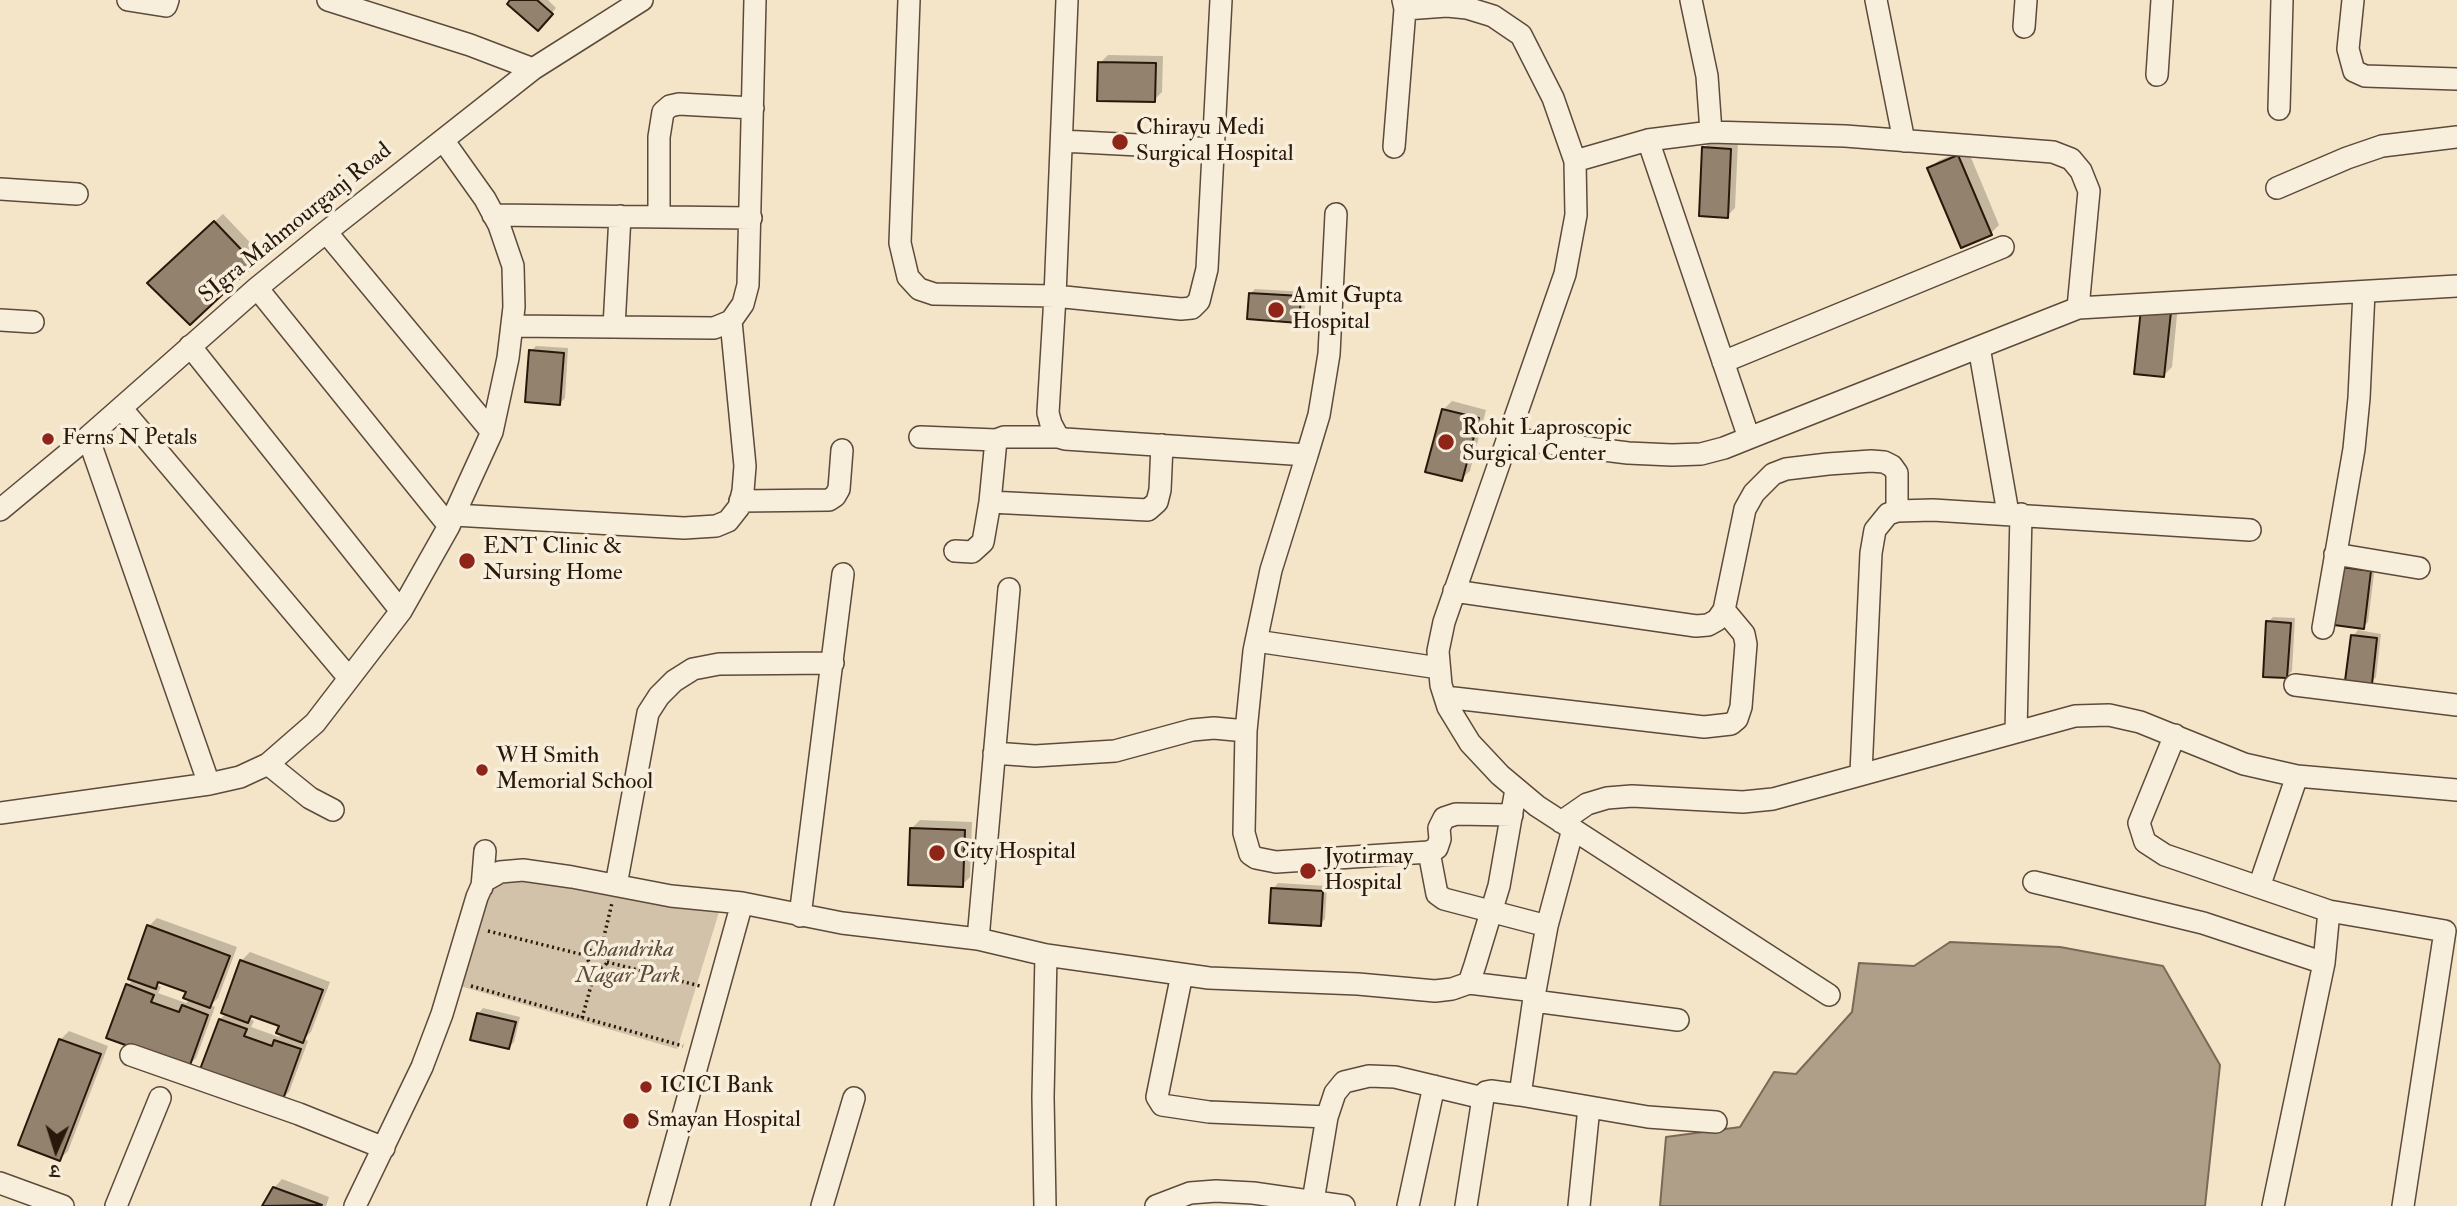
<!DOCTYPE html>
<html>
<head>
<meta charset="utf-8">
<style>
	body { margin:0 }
	#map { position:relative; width:2457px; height:1206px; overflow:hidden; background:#f4e5c9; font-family:"IM FELL Double Pica","Noto Serif Devanagari",serif }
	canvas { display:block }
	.north { position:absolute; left:21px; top:1115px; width:70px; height:70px; -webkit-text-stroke:5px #f8eedc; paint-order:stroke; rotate:183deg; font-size:19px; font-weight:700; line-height:28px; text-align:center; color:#29170a }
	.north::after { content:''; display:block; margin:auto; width:24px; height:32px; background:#29170a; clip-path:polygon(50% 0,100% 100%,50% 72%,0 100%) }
</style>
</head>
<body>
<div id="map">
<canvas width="2457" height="1206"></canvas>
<div class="north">उ</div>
</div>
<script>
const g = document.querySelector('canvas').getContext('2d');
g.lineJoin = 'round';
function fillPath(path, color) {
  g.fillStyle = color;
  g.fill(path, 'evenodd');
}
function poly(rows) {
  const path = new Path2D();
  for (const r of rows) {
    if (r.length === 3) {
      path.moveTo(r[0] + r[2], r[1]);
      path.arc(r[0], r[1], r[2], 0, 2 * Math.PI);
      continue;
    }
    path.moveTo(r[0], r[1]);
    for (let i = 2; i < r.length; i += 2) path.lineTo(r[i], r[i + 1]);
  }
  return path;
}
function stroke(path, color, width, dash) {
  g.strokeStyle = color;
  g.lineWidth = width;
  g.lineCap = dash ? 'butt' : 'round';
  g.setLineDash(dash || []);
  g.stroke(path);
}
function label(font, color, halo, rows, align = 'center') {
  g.font = font + ' "IM FELL Double Pica",serif';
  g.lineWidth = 7;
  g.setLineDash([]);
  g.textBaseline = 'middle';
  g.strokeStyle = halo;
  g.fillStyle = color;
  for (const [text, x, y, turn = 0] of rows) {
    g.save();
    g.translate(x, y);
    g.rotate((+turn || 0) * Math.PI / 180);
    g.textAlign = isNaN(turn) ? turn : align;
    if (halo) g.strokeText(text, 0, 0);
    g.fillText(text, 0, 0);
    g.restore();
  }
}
fillPath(poly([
	[516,876,719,912,677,1049,460,986,490,887]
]), '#d1c2a9');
const water = poly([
	[1950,942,2060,947,2163,966,2220,1065,2205,1206,1660,1206,1666,1137,1740,1127,1774,1072,1796,1074,1852,1012,1859,963,1914,966,1950,942]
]);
fillPath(water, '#af9f88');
stroke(water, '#796956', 2);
fillPath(poly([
	[513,0,548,0,556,8,543,23],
	[1108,55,1163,56,1162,92,1154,100,1100,63],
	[1712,140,1738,141,1735,208,1727,216,1704,148],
	[1967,148,1999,225,1991,233,1962,246,1930,169,1938,161],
	[1966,150,1967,153,1937,166,1937,163],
	[223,214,262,255,190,322,157,275],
	[1255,289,1306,292,1304,316,1299,321,1250,294],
	[2178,305,2172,367,2164,375,2142,310],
	[536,346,568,348,565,398,560,403,531,351],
	[1452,401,1486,410,1470,471,1461,479,1444,409],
	[2348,563,2375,566,2368,622,2363,627,2343,568],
	[2273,617,2295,618,2292,671,2287,676,2268,622],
	[2358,630,2381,634,2376,677,2371,683,2353,636],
	[920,820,972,822,970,877,962,885,912,828],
	[1278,883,1327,886,1325,919,1320,924,1273,889],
	[157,918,237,947,218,998,211,1005,215,1007,196,1058,188,1066,128,985,134,979,149,926],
	[161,981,188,991,190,999,186,1003,158,993,161,987,157,985],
	[250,952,330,982,311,1032,304,1039,308,1041,289,1092,281,1100,202,1071,220,1019,227,1013,223,1012,242,960],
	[254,1015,281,1025,283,1033,279,1037,251,1027,254,1021,250,1019],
	[483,1008,520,1017,514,1042,509,1047,478,1014],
	[69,1031,108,1046,68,1151,60,1159,60,1040],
	[282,1179,329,1197,326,1206,264,1206,274,1188]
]), '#0003');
const building = poly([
	[510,0,537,0,553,14,538,31,507,4,510,0],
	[1098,62,1156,63,1155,102,1097,101,1098,62],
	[1702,147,1731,149,1728,218,1699,216,1702,147],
	[1958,155,1992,235,1961,248,1927,168,1958,155],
	[214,221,255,264,190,325,147,283,214,221],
	[1249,293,1301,296,1299,323,1247,319,1249,293],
	[2141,309,2171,312,2164,377,2134,374,2141,309],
	[529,350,564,353,560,405,525,402,529,350],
	[1442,409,1479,418,1462,481,1425,472,1442,409],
	[2341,567,2371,571,2364,629,2334,625,2341,567],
	[2266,621,2291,623,2287,678,2263,677,2266,621],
	[2351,635,2377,638,2372,684,2345,681,2351,635],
	[910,828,965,830,963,887,908,885,910,828],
	[1271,888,1323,891,1321,926,1269,923,1271,888],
	[147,925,230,956,210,1008,183,998,186,992,158,982,156,989,128,979,147,925],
	[240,960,323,990,303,1043,276,1033,279,1026,251,1016,248,1023,221,1013,240,960],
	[126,984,154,995,151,1002,179,1012,182,1005,208,1015,189,1068,106,1038,126,984],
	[477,1013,516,1022,509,1049,470,1040,477,1013],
	[219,1019,247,1029,244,1036,272,1046,274,1040,301,1049,282,1102,199,1072,219,1019],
	[59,1039,101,1054,60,1161,18,1145,59,1039],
	[273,1187,322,1205,262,1206,273,1187]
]);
fillPath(building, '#93826d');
stroke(building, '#29170a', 2);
const minor = poly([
	[128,0,166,6,168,0],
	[328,0,470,45,533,69],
	[909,0,900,243,908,277,919,289,934,294,1055,296,1181,309,1192,308,1199,301,1207,269,1221,0],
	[1067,0,1055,296,1048,413,1051,424,1058,437,1065,439,1307,455,1271,570,1254,651,1246,731,1244,833,1250,854,1256,858,1276,862,1429,852,1437,848,1440,839,1439,828,1444,818,1456,814,1512,815],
	[1691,0,1707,76,1711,132,1648,140,1749,438,2078,308,2457,286],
	[1876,0,1904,141],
	[2353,0,2348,49,2354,71,2365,76,2457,79],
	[1405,9,1447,6,1467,8,1493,16,1521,35,1553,98,1575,161,1576,215,1565,274,1444,622,1438,651,1441,685,1448,707,1470,743,1500,775,1537,806,1829,995],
	[2024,27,2026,0],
	[2157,75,2162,0],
	[2279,109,2282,0],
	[1711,132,1845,136,2053,152,2071,159,2081,171,2089,191,2078,308],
	[1062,141,1215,149],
	[1394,147,1405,9,1403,0],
	[1575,161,1648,140],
	[2277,188,2347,158,2382,146,2457,137],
	[0,189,77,194],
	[493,215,751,218],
	[659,217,659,137,663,112,670,106,679,104,753,108],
	[326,232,492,432],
	[257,288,449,526],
	[0,320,33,322],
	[512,326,714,328,731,321,743,304,748,285,755,0],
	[614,327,620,216],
	[190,346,401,611],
	[1979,347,2008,513],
	[1723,362,2003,247],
	[121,408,349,678],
	[88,437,209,784],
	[920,437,996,440],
	[1507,438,1628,453,1672,455,1701,454,1724,448,1749,438],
	[1307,455,1319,415,1329,354,1336,214],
	[740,501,829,500,835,496,839,489,842,450],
	[990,502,1148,510,1157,502,1160,490,1162,445],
	[0,510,88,437,257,288,326,232,533,69,642,0],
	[454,515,684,528,716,526,728,521,739,507,743,491,745,466,731,321],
	[955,551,972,552,983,542,990,502,996,440,1004,437,1058,437],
	[2335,554,2419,568],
	[1454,591,1696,626,1708,625,1717,620,1724,610,1745,509,1754,493,1773,474,1786,469,1828,464,1871,461,1884,462,1892,466,1897,473,1897,511],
	[2323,628,2354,449,2359,398,2364,292],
	[1256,641,1439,668],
	[2295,685,2457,705],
	[1445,697,1704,727,1731,724,1737,719,1741,707,1746,644,1744,634,1724,610],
	[2016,732,2021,514],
	[2175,735,2139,823,2145,842,2165,855,2329,911,2445,931,2403,1206],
	[994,753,1035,756,1115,751,1192,730,1214,728,1246,731],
	[268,764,310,798,333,810],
	[1861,773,1871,553,1875,530,1888,514,1897,511,1933,510,2250,530],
	[0,813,209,784,240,777,268,764,315,723,401,611,449,526,492,432,508,358,514,307,513,266,499,225,485,199,443,140],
	[1561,822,1587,804,1607,798,1632,796,1743,802,1773,799,2075,716,2109,715,2140,722,2244,764,2297,776,2457,790],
	[1429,852,1437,894,1444,899,1547,926],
	[2034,882,2203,923,2324,963,2273,1206],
	[616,885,648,713,659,696,674,681,693,669,719,664,833,663],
	[482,887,485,851],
	[2259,887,2297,776],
	[800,916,843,574],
	[978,939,1009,589],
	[2324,963,2329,911],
	[1182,974,1157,1097,1162,1105,1209,1112,1327,1117],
	[1469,983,1535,991],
	[1534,1001,1678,1020],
	[131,1055,299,1114,384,1148],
	[1520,1095,1535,991,1547,926,1573,829],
	[0,1183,63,1206],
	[1313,1201,1327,1117,1335,1093,1344,1082,1369,1076,1395,1077,1483,1098],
	[116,1206,160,1098],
	[355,1206,422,1067,442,1014,477,897,484,881,500,872,523,870,572,877,671,896,742,903,842,923,978,939,1046,955,1209,978,1358,984,1435,991,1452,989,1469,983,1475,965,1499,886,1516,789],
	[658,1206,742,903],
	[822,1206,854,1098],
	[1045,1206,1043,1097,1046,955],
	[1156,1206,1190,1193,1216,1191,1253,1193,1344,1206],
	[1408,1206,1434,1086],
	[1466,1206,1483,1098,1486,1092,1491,1091,1520,1095,1648,1117,1716,1122],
	[1579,1206,1589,1107]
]);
stroke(minor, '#5c4a3a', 24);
stroke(poly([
	[488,931,588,956],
	[598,958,10],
	[601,949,612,903],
	[607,962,700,986],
	[471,986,683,1046],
	[582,1018,596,968]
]), '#29170a', 3.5, [2, 3.5]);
stroke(minor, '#f8eedc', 21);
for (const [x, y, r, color] of [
	[1120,142,9,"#8f2418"],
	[1276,310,9,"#8f2418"],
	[48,439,7,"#8f2418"],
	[1446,442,9,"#8f2418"],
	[467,561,9,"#8f2418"],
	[482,770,7,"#8f2418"],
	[937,853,9,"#8f2418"],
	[1308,871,9,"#8f2418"],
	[646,1087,7,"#8f2418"],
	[631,1121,9,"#8f2418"]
]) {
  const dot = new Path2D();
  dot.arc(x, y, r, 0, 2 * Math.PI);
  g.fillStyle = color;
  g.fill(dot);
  stroke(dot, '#f8eedc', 2.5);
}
label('23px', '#29170a', '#f8eedc', [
	["Chirayu Medi",1136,129],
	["Surgical Hospital",1136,155],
	["Amit Gupta",1292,297],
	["Hospital",1292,323],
	["Rohit Laproscopic",1462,429],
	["Surgical Center",1462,455],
	["Ferns N Petals",62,439],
	["ENT Clinic &",483,548],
	["Nursing Home",483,574],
	["WH Smith",496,757],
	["Memorial School",496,783],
	["City Hospital",953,853],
	["Jyotirmay",1324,858],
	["Hospital",1324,884],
	["ICICI Bank",660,1087],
	["Smayan Hospital",647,1121]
], 'left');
label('23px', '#29170a', '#f8eedc', [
	["SIgra Mahmourganj Road",296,224,-39]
]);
label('italic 23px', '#5b4a3a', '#f8eedc', [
	["Chandrika",628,951],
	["Nagar Park",628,977]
]);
</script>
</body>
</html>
